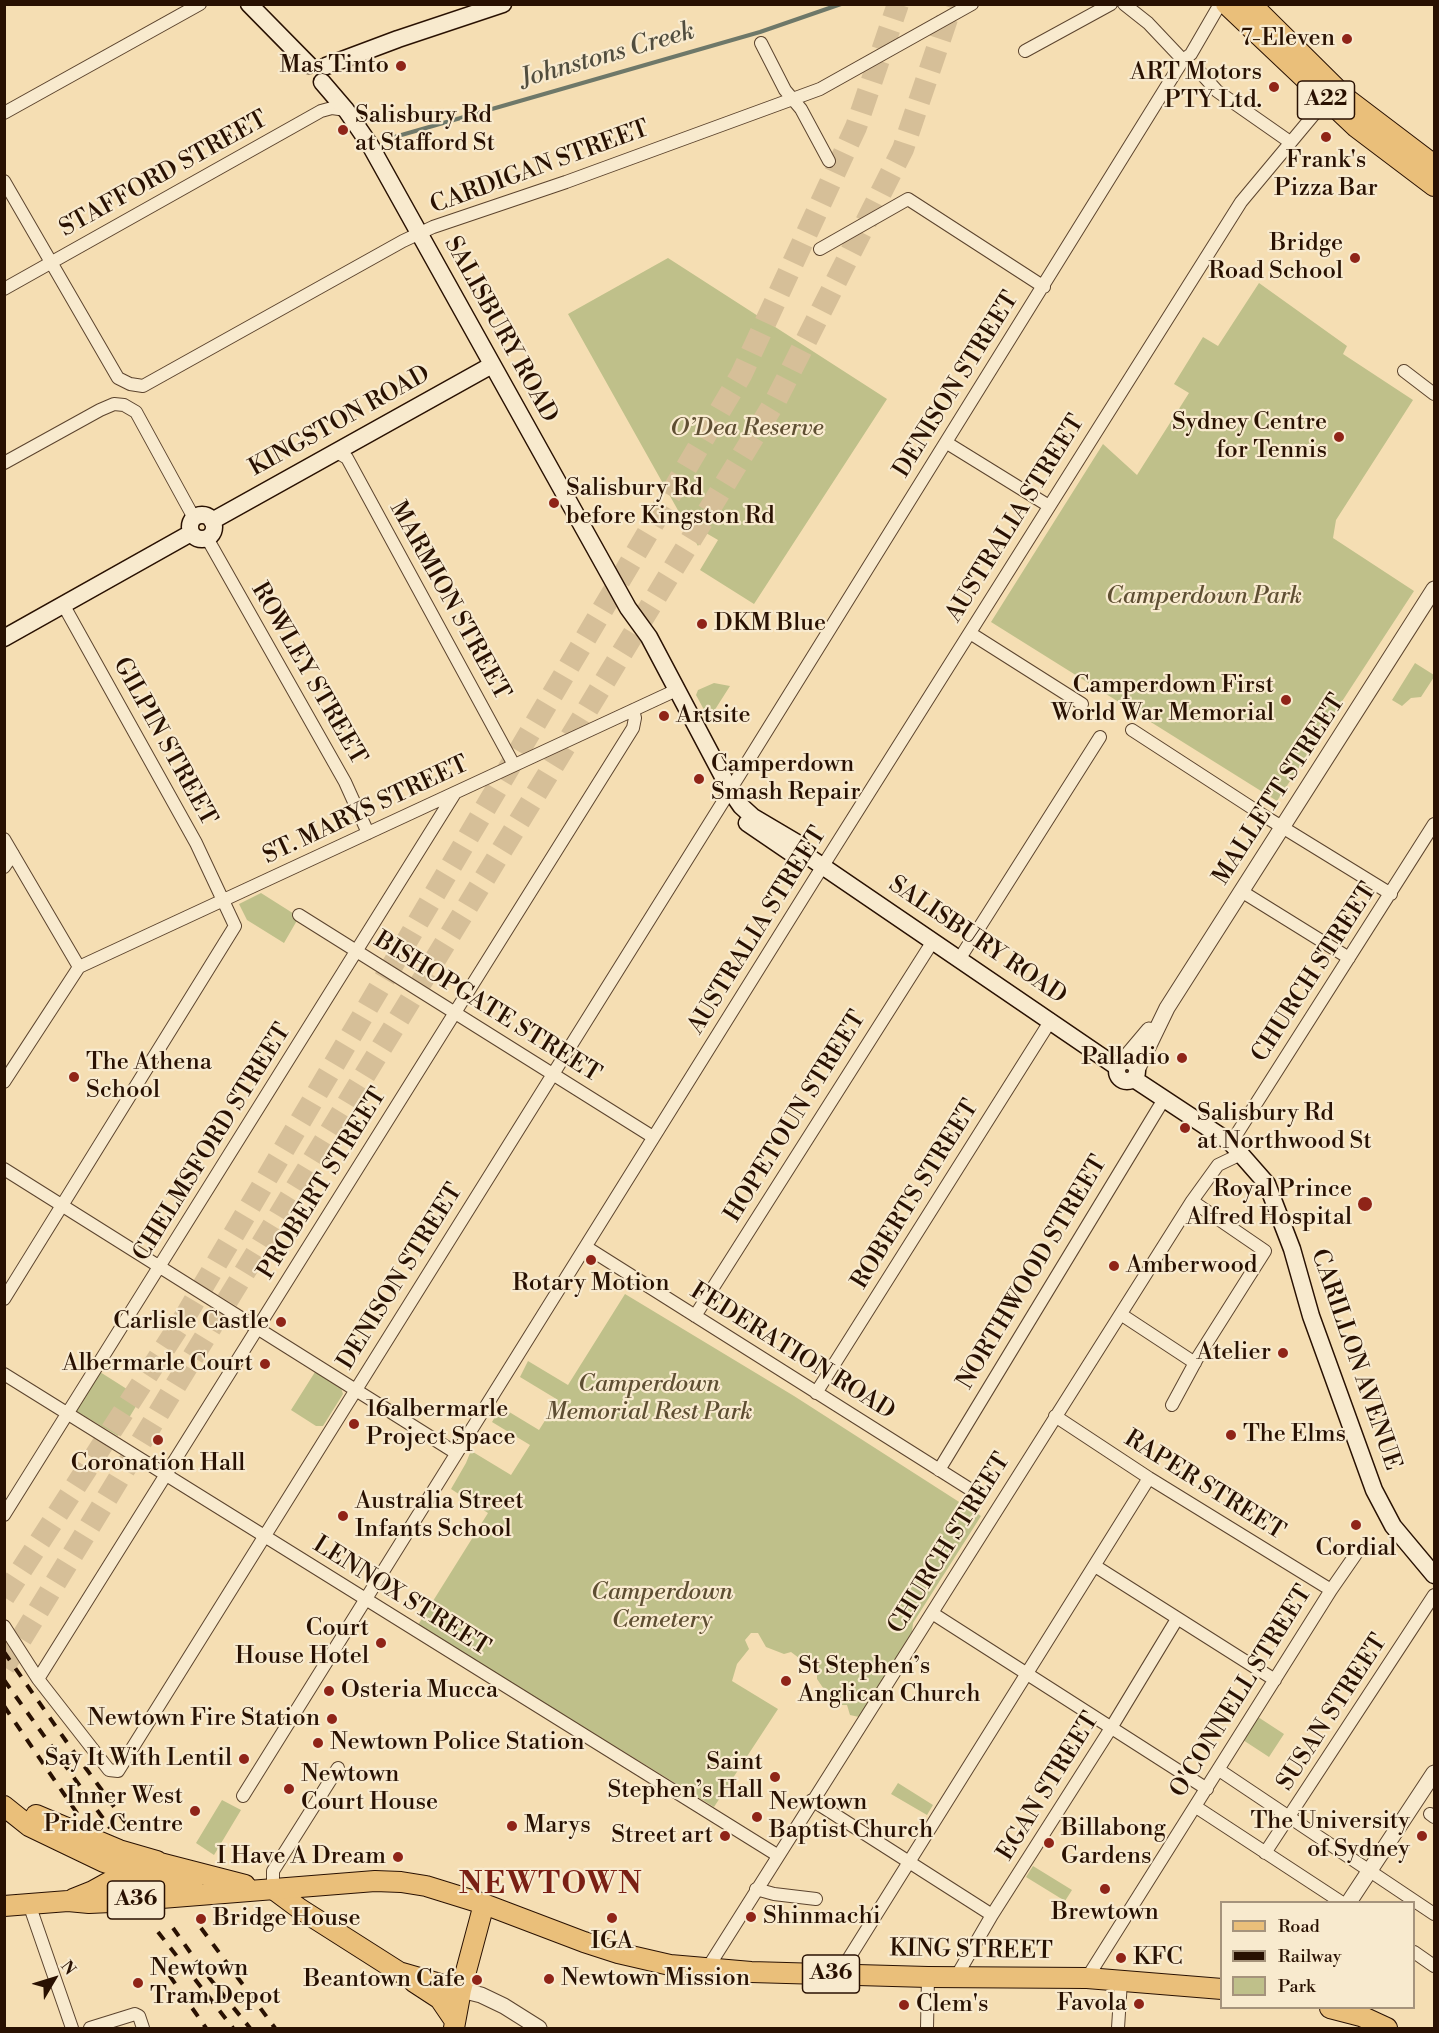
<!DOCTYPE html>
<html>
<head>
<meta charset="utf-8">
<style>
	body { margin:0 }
	#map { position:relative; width:1439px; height:2033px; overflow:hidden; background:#f5deb3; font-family:"Libre Bodoni",serif }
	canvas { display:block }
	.frame { position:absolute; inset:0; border:6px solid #291102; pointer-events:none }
	.legend { position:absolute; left:1220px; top:1901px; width:195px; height:108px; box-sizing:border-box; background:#f8eace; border:2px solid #a5937c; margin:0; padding:8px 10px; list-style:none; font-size:18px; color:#291102 }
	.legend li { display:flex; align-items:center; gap:12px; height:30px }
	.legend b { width:30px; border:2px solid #a5937c }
	.north { position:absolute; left:24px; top:1949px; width:60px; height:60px; -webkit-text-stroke:4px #f8eace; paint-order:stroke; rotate:52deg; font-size:16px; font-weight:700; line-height:24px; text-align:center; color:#291102 }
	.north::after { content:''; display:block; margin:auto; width:21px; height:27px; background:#291102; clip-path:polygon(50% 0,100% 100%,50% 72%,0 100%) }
</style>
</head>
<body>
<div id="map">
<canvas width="1439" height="2033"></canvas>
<div class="frame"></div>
<ul class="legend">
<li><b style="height:8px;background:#eabf7a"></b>Road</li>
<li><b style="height:8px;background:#291102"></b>Railway</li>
<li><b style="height:16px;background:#bfc08a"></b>Park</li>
</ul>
<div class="north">N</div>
</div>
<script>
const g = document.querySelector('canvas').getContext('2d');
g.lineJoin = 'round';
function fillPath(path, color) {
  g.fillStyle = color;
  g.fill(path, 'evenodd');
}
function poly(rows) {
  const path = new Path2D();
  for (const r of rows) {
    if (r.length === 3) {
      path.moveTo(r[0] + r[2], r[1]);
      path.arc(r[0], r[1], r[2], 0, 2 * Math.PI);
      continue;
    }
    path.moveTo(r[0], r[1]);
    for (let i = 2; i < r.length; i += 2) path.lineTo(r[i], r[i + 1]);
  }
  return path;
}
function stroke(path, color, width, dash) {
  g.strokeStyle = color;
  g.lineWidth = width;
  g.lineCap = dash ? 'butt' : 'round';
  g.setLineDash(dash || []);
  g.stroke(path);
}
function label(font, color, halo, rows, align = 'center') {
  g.font = font + ' "Libre Bodoni",serif';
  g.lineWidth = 4.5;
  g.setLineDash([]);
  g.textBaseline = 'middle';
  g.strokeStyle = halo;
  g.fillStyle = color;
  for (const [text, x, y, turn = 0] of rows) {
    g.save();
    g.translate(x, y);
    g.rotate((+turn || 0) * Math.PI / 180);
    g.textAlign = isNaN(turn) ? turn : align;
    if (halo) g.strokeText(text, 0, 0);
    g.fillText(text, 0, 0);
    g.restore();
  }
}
fillPath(poly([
	[668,258,887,399,754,604,700,570,718,540,706,533,698,546,568,314],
	[1259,283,1347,346,1343,354,1413,400,1336,520,1333,538,1414,591,1277,801,991,622,1103,444,1137,475,1189,393,1174,384,1203,337,1218,346],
	[1415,663,1434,675,1434,677,1421,697,1411,698,1402,706,1392,700],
	[714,683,730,686,709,719,696,695,698,690],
	[261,893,299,917,284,943,247,920,239,904],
	[625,1294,794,1396,981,1516,913,1623,912,1632,859,1717,850,1715,847,1705,841,1705,832,1701,817,1679,817,1666,799,1658,791,1652,784,1654,766,1647,758,1633,751,1633,745,1640,749,1649,737,1664,732,1681,778,1709,714,1807,418,1625,488,1513,451,1489,466,1463,470,1453,473,1452,511,1475,530,1445,492,1422,501,1407,539,1430,558,1400,520,1377,528,1361,568,1385],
	[100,1372,141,1398,118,1436,76,1411],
	[315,1372,341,1388,343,1394,323,1426,316,1426,291,1410],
	[1258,1717,1284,1734,1269,1757,1243,1740],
	[898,1783,933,1805,927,1815,891,1794],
	[222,1800,241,1810,214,1855,196,1843],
	[1033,1866,1072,1890,1065,1901,1026,1877]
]), '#bfc08a');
stroke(poly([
	[384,140,760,32,841,4]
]), '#6e7869', 4);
stroke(poly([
	[4,1597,186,1315,741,375,856,127,898,4],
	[4,1667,776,400,903,149,952,4]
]), '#d6bf98', 22, [22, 11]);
const minor = poly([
	[1124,4,1148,23,1183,60],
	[761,43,785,90,801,109,829,161],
	[1025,51,1111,4],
	[1200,72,1217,91,1290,142],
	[4,113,200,4],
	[4,181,118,378,130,384,143,386,403,241,433,227,566,182,820,89,972,4],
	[820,249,908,199,1044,287],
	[4,289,321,111,332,108,346,110],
	[1404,371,1434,394],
	[947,443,1049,506],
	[337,452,347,458,514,765],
	[4,463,100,410,114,404,124,405,136,412,194,518],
	[207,538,345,782,368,833],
	[970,633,1082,704],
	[1132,730,1269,819,1391,894],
	[730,790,1183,60,1191,54,1220,4],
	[4,839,79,967],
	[4,867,13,854],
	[1241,891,1349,958],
	[299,915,653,1137],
	[960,958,1100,737],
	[79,967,670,693],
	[4,1082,79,967],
	[1231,1143,1434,824],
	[4,1169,456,1453],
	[586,1247,976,1493],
	[4,1299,235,926,196,843,64,606],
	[1122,1315,1195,1363],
	[695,1316,933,941],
	[4,1374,777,1855],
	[816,1393,1051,1020],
	[1172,1405,1198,1357,1265,1251,1192,1201],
	[1055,1416,1149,1478,1331,1590],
	[939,1470,1164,1099],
	[4,1515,455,793],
	[1095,1566,1275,1680],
	[932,1613,1207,1789],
	[4,1626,38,1679,109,1770,118,1771,726,797],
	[38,1679,633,728,635,718,633,710],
	[1219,1770,1434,1914],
	[243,1796,814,880,1241,202,1326,100],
	[812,1800,992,1915],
	[1196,1807,1341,1902],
	[1430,1814,1434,1817],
	[1265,1853,1434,1595],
	[273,1889,273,1871,338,1768],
	[756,1889,774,1894,816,1899],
	[29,1904,72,2028],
	[1414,1952,1434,1966],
	[707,1969,1192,1201,1218,1165,1241,1154],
	[839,1974,1149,1478],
	[956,1977,992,1915,1111,1728,1177,1619],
	[1087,1978,1331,1590,1358,1551],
	[90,2028,135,2014,139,2016,143,2028],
	[927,2028,928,1977],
	[1118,2028,1121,1981]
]);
const tertiary = poly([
	[1122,1062,1149,1030],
	[1137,1070,1167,1008,1434,589],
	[1349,1902,1434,1773],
	[461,1990,481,1995,504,2006,539,2028]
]);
const secondary = poly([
	[249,4,309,65],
	[326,66,398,39,503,4],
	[322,82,346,110,370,145,628,608,649,637,730,790,741,806,753,817,797,843,809,857,1117,1067],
	[202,527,12],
	[212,521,492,365],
	[4,638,191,533],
	[747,823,791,853,809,857],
	[1127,1071,10],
	[1134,1079,1231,1143,1267,1184,1292,1249,1311,1316,1374,1490,1393,1526,1434,1575]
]);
const primary = poly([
	[273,1889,300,1909,399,1972,461,1990],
	[414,1982,440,1999,455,2021],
	[454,2028,461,1990,484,1904]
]);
const trunk = poly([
	[1226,4,1356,127,1434,186],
	[1251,4,1347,99,1434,165],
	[4,1806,29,1826,104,1862,195,1891],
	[36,1815,119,1850,157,1861],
	[73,1899,93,1891,142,1864,152,1861,245,1885],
	[4,1906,68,1901,89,1903,111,1902,375,1881,401,1882,426,1886,484,1904,584,1942,618,1953,670,1965,751,1972,928,1977,1087,1978,1222,1989],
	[1330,2008,1361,2016,1387,2028]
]);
stroke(minor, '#5c442e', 14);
stroke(tertiary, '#5c442e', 17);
stroke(secondary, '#291102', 19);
stroke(primary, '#291102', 22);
stroke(trunk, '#291102', 22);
stroke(minor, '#f8eace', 12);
stroke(tertiary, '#f8eace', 15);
stroke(secondary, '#f8eace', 16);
stroke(primary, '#eabf7a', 20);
stroke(trunk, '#eabf7a', 20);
stroke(poly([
	[4,1652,66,1741,128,1826],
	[4,1680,110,1828],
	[4,1706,79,1816],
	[173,1928,202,1969,250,2028],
	[201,1928,275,2028],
	[158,1932,233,2028],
	[158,1959,206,2028]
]), '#291102', 4, [10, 10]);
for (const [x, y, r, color] of [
	[1347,39,6,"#8f2418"],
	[401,66,6,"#8f2418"],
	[1274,87,6,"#8f2418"],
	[343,130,6,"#8f2418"],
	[1326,137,6,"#8f2418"],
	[1355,258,6,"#8f2418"],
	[1339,437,6,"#8f2418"],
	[554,503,6,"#8f2418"],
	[702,624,6,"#8f2418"],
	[1286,700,6,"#8f2418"],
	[664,716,6,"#8f2418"],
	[699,779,6,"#8f2418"],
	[1182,1058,6,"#8f2418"],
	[74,1077,6,"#8f2418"],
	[1185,1128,6,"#8f2418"],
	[1365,1204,8,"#8f2418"],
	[591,1260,6,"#8f2418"],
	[1114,1266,6,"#8f2418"],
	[281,1322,6,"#8f2418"],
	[1283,1353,6,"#8f2418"],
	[265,1364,6,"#8f2418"],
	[354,1424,6,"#8f2418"],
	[1231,1435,6,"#8f2418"],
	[158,1440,6,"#8f2418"],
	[343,1516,6,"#8f2418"],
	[1356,1525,6,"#8f2418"],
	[381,1643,6,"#8f2418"],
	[786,1681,6,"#8f2418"],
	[329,1691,6,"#8f2418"],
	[332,1719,6,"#8f2418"],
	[318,1743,6,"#8f2418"],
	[244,1759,6,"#8f2418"],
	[775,1777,6,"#8f2418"],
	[289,1789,6,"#8f2418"],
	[195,1811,6,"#8f2418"],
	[757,1817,6,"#8f2418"],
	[512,1826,6,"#8f2418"],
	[725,1836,6,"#8f2418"],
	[1422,1836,6,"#8f2418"],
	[1049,1843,6,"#8f2418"],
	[398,1857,6,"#8f2418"],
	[1105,1889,6,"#8f2418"],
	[751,1917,6,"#8f2418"],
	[612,1918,6,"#8f2418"],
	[201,1919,6,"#8f2418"],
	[1121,1958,6,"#8f2418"],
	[549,1979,6,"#8f2418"],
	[477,1980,6,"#8f2418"],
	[138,1983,6,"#8f2418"],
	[1139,2004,6,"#8f2418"],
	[904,2005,6,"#8f2418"]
]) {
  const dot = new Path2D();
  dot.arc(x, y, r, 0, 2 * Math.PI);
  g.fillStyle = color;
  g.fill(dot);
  stroke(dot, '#f8eace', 2);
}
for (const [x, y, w] of [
	[1326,100,57],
	[136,1900,57],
	[831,1974,57]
]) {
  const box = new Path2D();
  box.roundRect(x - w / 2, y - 19, w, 38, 4.5);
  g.fillStyle = '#f8eace';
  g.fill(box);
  stroke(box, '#291102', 1.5);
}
label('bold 22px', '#291102', null, [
	["A22",1326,100],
	["A36",136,1900],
	["A36",831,1974]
]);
label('24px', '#291102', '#f8eace', [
	["7-Eleven",1335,39,"right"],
	["Mas Tinto",389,66,"right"],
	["ART Motors",1262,73,"right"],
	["PTY Ltd.",1262,101,"right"],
	["Salisbury Rd",355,116],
	["at Stafford St",355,144],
	["Frank's",1326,161,"center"],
	["Pizza Bar",1326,189,"center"],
	["Bridge",1343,244,"right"],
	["Road School",1343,272,"right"],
	["Sydney Centre",1327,423,"right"],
	["for Tennis",1327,451,"right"],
	["Salisbury Rd",566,489],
	["before Kingston Rd",566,517],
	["DKM Blue",714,624],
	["Camperdown First",1274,686,"right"],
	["World War Memorial",1274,714,"right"],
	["Artsite",676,716],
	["Camperdown",711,765],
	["Smash Repair",711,793],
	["Palladio",1170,1058,"right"],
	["The Athena",86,1063],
	["School",86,1091],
	["Salisbury Rd",1197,1114],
	["at Northwood St",1197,1142],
	["Royal Prince",1352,1190,"right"],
	["Alfred Hospital",1352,1218,"right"],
	["Amberwood",1126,1266],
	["Rotary Motion",591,1284,"center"],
	["Carlisle Castle",269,1322,"right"],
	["Atelier",1271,1353,"right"],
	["Albermarle Court",253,1364,"right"],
	["16albermarle",366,1410],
	["Project Space",366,1438],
	["The Elms",1243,1435],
	["Coronation Hall",158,1464,"center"],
	["Australia Street",355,1502],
	["Infants School",355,1530],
	["Cordial",1356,1549,"center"],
	["Court",369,1629,"right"],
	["House Hotel",369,1657,"right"],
	["St Stephen’s",798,1667],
	["Anglican Church",798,1695],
	["Osteria Mucca",341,1691],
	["Newtown Fire Station",320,1719,"right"],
	["Newtown Police Station",330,1743],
	["Say It With Lentil",232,1759,"right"],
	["Saint",763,1763,"right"],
	["Stephen’s Hall",763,1791,"right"],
	["Newtown",301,1775],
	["Court House",301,1803],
	["Inner West",183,1797,"right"],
	["Pride Centre",183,1825,"right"],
	["Newtown",769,1803],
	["Baptist Church",769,1831],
	["The University",1410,1822,"right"],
	["of Sydney",1410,1850,"right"],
	["Marys",524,1826],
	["Billabong",1061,1829],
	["Gardens",1061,1857],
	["Street art",713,1836,"right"],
	["I Have A Dream",386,1857,"right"],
	["Brewtown",1105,1913,"center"],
	["Shinmachi",763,1917],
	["Bridge House",213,1919],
	["IGA",612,1942,"center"],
	["KFC",1133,1958],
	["Newtown",150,1969],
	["Tram Depot",150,1997],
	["Newtown Mission",561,1979],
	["Beantown Cafe",465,1980,"right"],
	["Favola",1127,2004,"right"],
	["Clem's",916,2005]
], 'left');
label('24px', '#291102', '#f8eace', [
	["CARDIGAN STREET",540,168,-20],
	["STAFFORD STREET",164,175,-29],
	["SALISBURY ROAD",500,330,61],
	["DENISON STREET",957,385,-58],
	["KINGSTON ROAD",340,422,-29],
	["AUSTRALIA STREET",1016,519,-58],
	["MARMION STREET",449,601,61],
	["ROWLEY STREET",308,674,60],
	["GILPIN STREET",164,742,61],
	["MALLETT STREET",1280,790,-57],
	["ST. MARYS STREET",366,811,-25],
	["AUSTRALIA STREET",758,931,-58],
	["SALISBURY ROAD",977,941,34],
	["CHURCH STREET",1315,973,-57],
	["BISHOPGATE STREET",487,1008,32],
	["HOPETOUN STREET",796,1117,-58],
	["CHELMSFORD STREET",213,1143,-58],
	["PROBERT STREET",323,1184,-58],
	["ROBERTS STREET",916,1195,-58],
	["NORTHWOOD STREET",1033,1273,-59],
	["DENISON STREET",401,1277,-58],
	["FEDERATION ROAD",792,1352,32],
	["CARILLON AVENUE",1355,1360,71],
	["RAPER STREET",1204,1486,32],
	["CHURCH STREET",950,1544,-58],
	["LENNOX STREET",401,1597,32],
	["O'CONNELL STREET",1242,1692,-58],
	["SUSAN STREET",1333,1713,-57],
	["EGAN STREET",1049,1787,-58],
	["KING STREET",971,1951,1]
]);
label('italic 24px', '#5e4e32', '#f8eace', [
	["O’Dea Reserve",747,429],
	["Camperdown Park",1204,597],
	["Camperdown",649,1385],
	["Memorial Rest Park",649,1413],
	["Camperdown",662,1593],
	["Cemetery",662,1621]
]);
label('italic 26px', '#514d3e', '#f8eace', [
	["Johnstons Creek",608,56,-16]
]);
g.letterSpacing = '1.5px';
label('bold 30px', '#7a1f14', '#f8eace', [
	["NEWTOWN",551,1886]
]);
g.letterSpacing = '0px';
</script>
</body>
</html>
